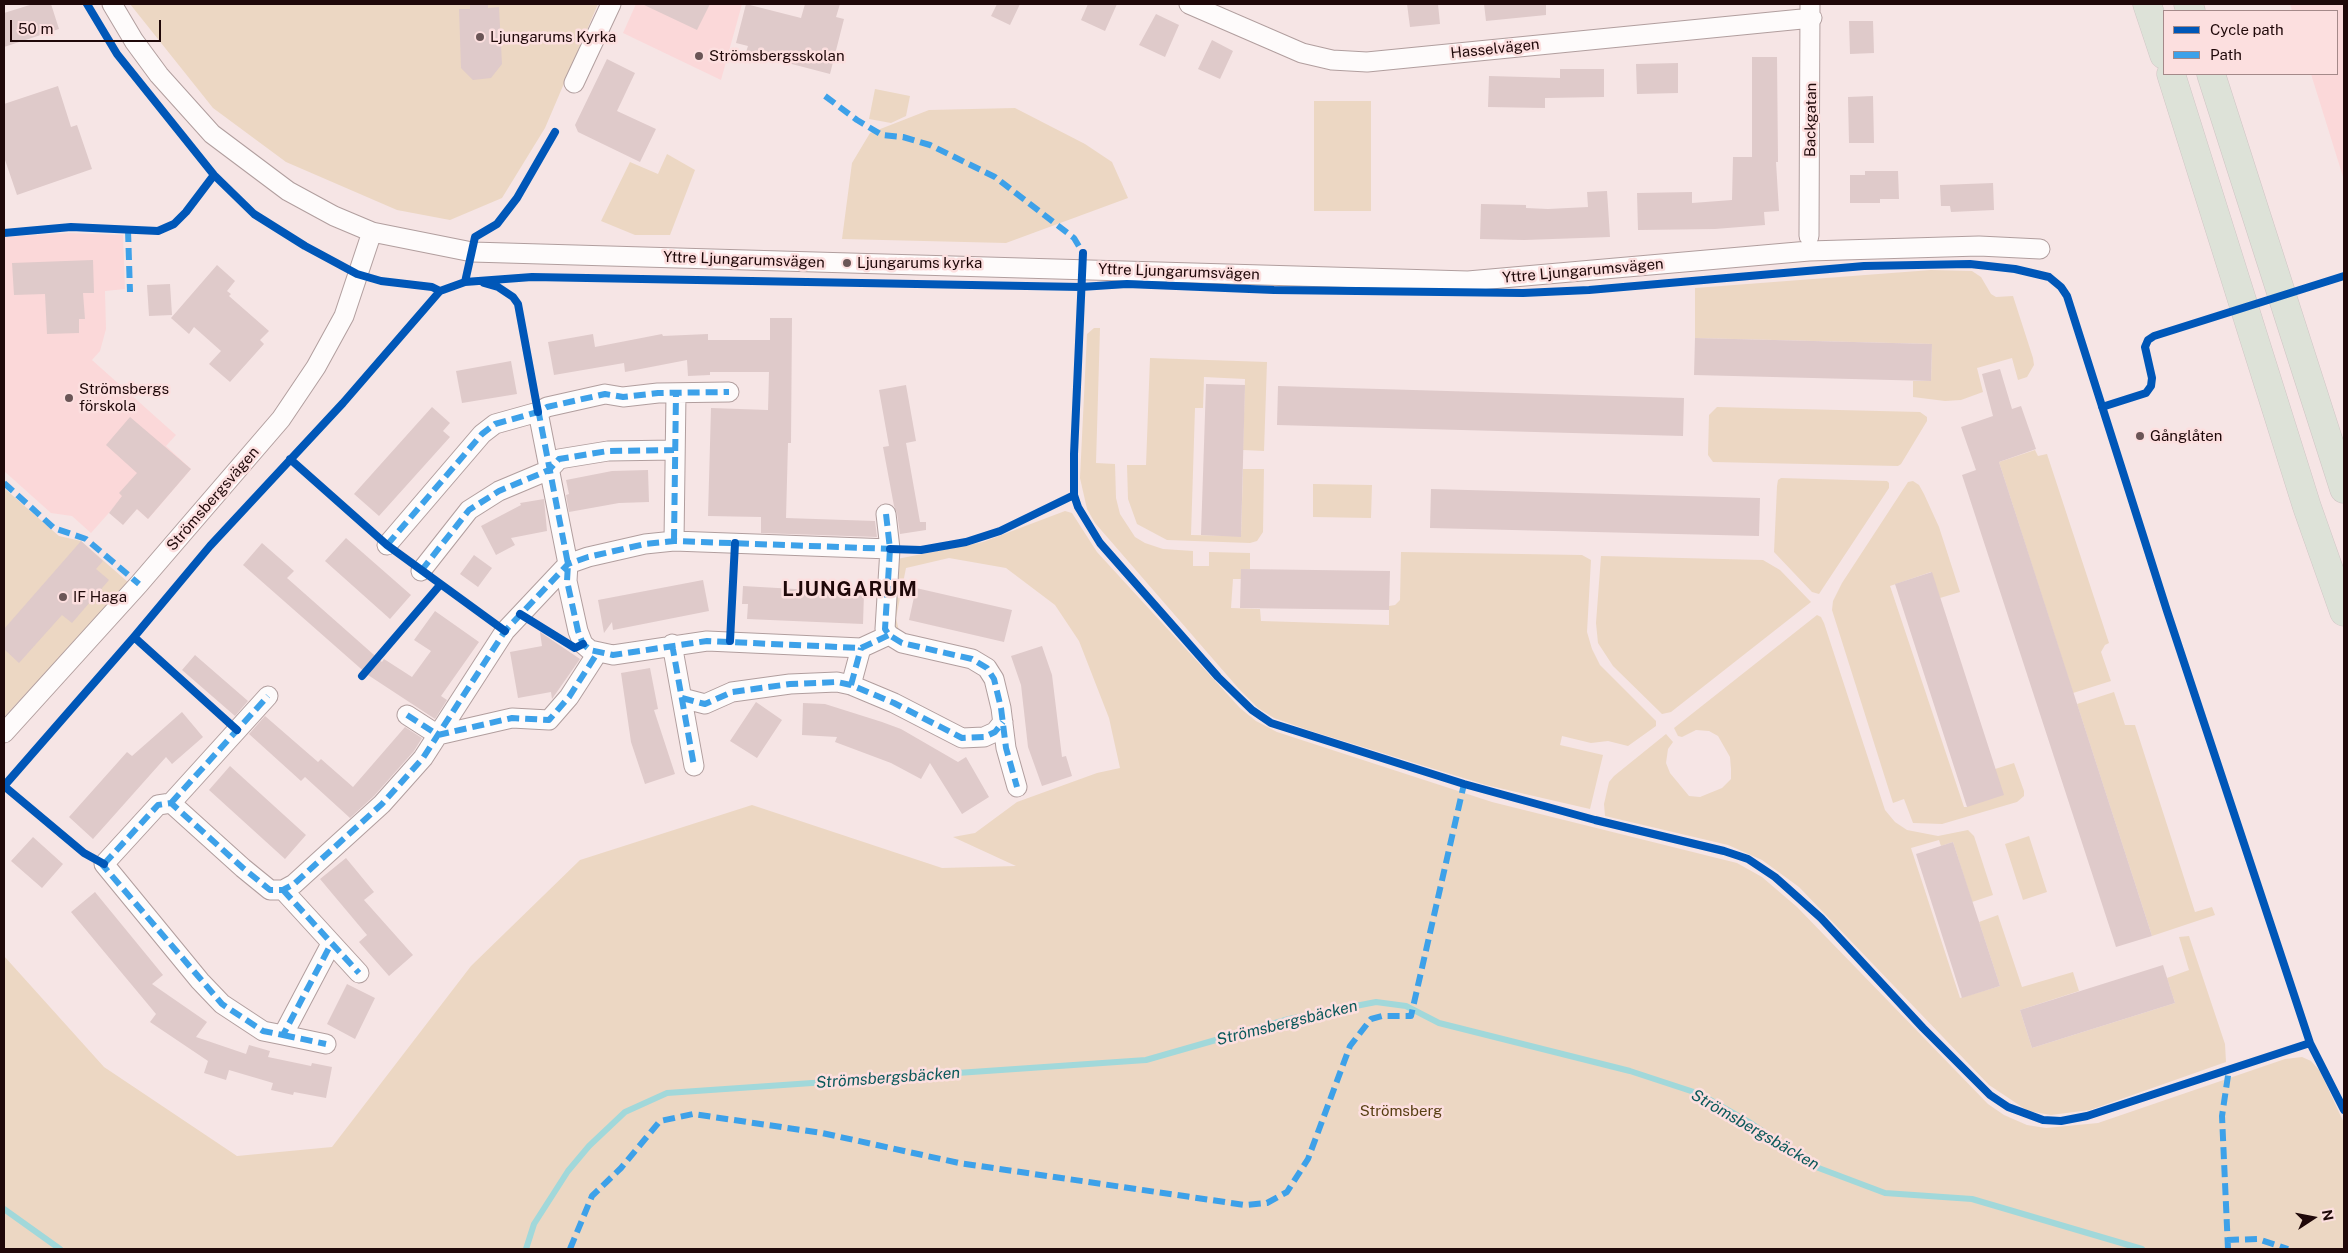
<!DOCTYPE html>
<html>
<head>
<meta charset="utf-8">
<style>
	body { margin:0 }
	#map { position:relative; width:2348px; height:1253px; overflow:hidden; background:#f6e5e5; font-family:"Public Sans",sans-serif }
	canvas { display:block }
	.frame { position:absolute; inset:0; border:5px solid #1f0809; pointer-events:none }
	.legend { position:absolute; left:2163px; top:10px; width:175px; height:65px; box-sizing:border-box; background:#fcdfdf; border:1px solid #a48989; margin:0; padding:6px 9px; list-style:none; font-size:15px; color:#1f0809 }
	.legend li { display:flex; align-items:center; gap:10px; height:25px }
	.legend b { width:25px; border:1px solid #a48989 }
	.north { position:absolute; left:2288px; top:1193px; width:50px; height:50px; -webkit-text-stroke:4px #fcdfdf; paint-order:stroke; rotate:79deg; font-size:14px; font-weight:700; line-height:20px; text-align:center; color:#1f0809 }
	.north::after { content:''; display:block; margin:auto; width:18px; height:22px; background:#1f0809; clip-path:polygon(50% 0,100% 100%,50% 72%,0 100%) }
	.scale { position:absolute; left:10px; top:20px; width:151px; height:22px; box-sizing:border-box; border:2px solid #1f0809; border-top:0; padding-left:6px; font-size:15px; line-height:18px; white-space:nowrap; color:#1f0809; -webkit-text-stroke:4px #fcdfdf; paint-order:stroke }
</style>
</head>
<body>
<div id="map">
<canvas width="2348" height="1253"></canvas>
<div class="frame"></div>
<ul class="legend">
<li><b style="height:6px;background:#0057b8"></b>Cycle path</li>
<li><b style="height:6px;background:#3da1e9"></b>Path</li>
</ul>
<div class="north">N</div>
<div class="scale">50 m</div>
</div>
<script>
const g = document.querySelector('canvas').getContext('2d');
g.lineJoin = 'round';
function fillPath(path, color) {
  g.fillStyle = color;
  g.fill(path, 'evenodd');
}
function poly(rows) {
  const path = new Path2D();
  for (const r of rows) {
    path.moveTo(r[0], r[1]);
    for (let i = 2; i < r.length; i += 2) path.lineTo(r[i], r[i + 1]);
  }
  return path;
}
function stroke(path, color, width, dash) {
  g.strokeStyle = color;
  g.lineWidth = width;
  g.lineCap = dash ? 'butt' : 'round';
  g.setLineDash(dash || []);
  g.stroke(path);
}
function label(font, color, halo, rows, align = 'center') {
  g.font = font + ' "Public Sans",sans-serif';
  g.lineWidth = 5;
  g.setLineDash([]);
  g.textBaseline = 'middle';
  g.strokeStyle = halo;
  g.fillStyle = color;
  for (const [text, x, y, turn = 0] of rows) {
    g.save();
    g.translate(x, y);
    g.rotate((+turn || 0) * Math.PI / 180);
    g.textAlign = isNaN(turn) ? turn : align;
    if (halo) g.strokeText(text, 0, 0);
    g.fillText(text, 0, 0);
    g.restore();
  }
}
fillPath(poly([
	[636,4,742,4,721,80,623,33],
	[2290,4,2344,4,2344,180,2311,74,2337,74,2337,11,2292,11],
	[70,233,123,235,125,289,105,291,106,329,100,351,92,360,176,435,166,446,191,469,148,519,123,497,91,533,72,516,51,513,4,471,4,237]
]), '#fbd8d9');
fillPath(poly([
	[130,4,598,4,545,128,502,198,450,220,397,210,286,162,213,108],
	[875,89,910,96,906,116,891,123,869,119],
	[1314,101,1371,101,1371,211,1314,211],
	[1015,108,1085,144,1112,162,1128,198,1006,243,842,239,852,163,870,133,929,110],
	[667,154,695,170,670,235,635,235,601,221,630,162,658,174],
	[1931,270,1972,271,1981,277,1991,294,1996,297,2013,296,2033,358,2034,365,2027,377,2018,380,2012,358,1977,368,1983,392,1961,400,1945,401,1913,397,1913,381,1931,381,1932,344,1695,338,1695,288],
	[1094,328,1100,328,1096,463,1115,464,1116,498,1120,514,1135,537,1145,543,1163,549,1193,551,1193,566,1209,566,1209,552,1250,553,1250,569,1241,569,1241,579,1233,579,1231,608,1260,609,1261,621,1389,625,1389,606,1395,605,1400,600,1401,552,1582,555,1591,560,1587,632,1592,649,1600,665,1656,721,1656,726,1628,746,1608,741,1591,743,1562,736,1560,745,1603,755,1590,809,1486,785,1308,730,1274,718,1258,708,1239,689,1095,523,1087,509,1080,478,1087,334],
	[1150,358,1267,362,1264,451,1243,450,1245,379,1204,377,1203,408,1195,408,1191,535,1241,536,1243,469,1264,469,1263,532,1257,541,1250,543,1167,540,1137,524,1128,499,1127,465,1146,465],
	[1717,407,1920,412,1927,417,1927,421,1901,464,1898,466,1713,462,1708,455,1709,415],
	[2035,450,2038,456,2047,454,2109,643,2105,645,2101,652,2111,681,2073,693,1999,462],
	[1781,478,1887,481,1889,483,1889,488,1819,594,1812,592,1774,552,1777,486,1778,480],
	[1913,481,1919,485,1924,494,1939,527,1960,592,1940,598,1931,572,1890,586,1964,807,1967,807,1995,769,2014,763,2024,791,2024,796,2017,802,1942,824,1913,823,1904,799,1893,803,1832,610,1833,601,1842,583,1908,482],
	[1313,484,1372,485,1371,518,1313,517],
	[4,488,59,536,81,541,129,583,4,717],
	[1065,511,1072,513,1097,552,1240,708,1256,721,1277,732,1492,802,1737,863,1762,877,1797,907,1988,1104,2004,1115,2027,1125,2046,1128,2098,1123,2285,1059,2302,1057,2311,1061,2320,1071,2344,1123,2344,1249,4,1249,4,956,104,1067,237,1156,332,1147,471,966,580,860,752,805,942,868,1016,866,953,837,975,833,1017,802,1097,773,1120,768,1109,718,1079,641,1055,605,1006,568,949,558,906,568,896,618,900,635,893,626,897,559,983,542],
	[1601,556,1763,560,1780,570,1811,602,1671,712,1662,714,1613,666,1598,643,1596,623],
	[1817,615,1821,617,1824,623,1885,810,1895,822,1907,830,1938,836,1968,830,1974,836,1993,895,1972,902,1953,842,1941,846,1939,840,1911,848,1960,998,2000,986,1979,922,1998,915,2022,987,2073,972,2079,991,2020,1010,2032,1048,2175,1003,2167,978,2189,970,2179,937,2189,936,2225,1044,2226,1062,2090,1110,2051,1115,2028,1111,1989,1085,1799,887,1762,860,1728,845,1605,816,1604,804,1609,782,1614,776,1666,734,1673,742,1668,749,1666,763,1670,773,1689,796,1700,797,1722,788,1731,779,1731,769,1730,757,1718,736,1709,731,1696,730,1682,737,1678,736,1674,728],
	[2114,692,2125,725,2135,725,2195,912,2212,907,2215,915,2152,936,2077,704],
	[2029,836,2047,892,2023,900,2005,844]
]), '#ecd7c3');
stroke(poly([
	[4,1209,60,1249],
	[526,1249,534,1224,568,1171,589,1146,625,1112,667,1093,1146,1060,1289,1019,1376,1002,1406,1006,1439,1023,1630,1071,1700,1094,1749,1122,1816,1167,1885,1193,1972,1199,2142,1249]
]), '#a1d8da', 6);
fillPath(poly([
	[33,4,51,4,59,29,4,47,4,13],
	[470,4,488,4,488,8,499,7,502,64,491,78,473,80,461,68,459,9,470,9],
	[642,4,710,4,697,30],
	[746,4,801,18,805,4,840,4,836,17,844,19,830,74,746,52,748,46,736,43],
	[997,4,1020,4,1010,25,991,16],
	[1088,4,1117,4,1105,31,1081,20],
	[1407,4,1438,4,1440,24,1410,27],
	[1484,4,1546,4,1546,15,1486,21],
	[1156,14,1179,25,1165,57,1139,45],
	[1849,21,1873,21,1874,53,1850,54],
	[1212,40,1233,51,1220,79,1198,69],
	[1752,57,1777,57,1778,162,1776,162,1779,211,1764,212,1765,225,1715,229,1638,230,1637,193,1692,192,1692,203,1732,200,1733,157,1752,157],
	[607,59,635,73,617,111,656,129,640,162,578,132,575,125],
	[1678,63,1678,93,1637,94,1636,64],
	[1560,69,1604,69,1604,97,1545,98,1545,108,1488,107,1489,76,1560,78],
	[58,86,71,127,77,125,92,169,17,195,4,157,4,104],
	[1873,96,1874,143,1849,143,1848,97],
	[1865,171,1898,171,1899,199,1880,199,1880,203,1850,203,1850,175,1865,175],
	[1993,183,1994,210,1951,212,1950,206,1941,206,1940,185],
	[1607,191,1610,237,1524,240,1480,239,1481,204,1526,205,1526,208,1548,209,1588,207,1587,192],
	[93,260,94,293,83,293,85,319,79,319,79,333,47,334,45,294,14,295,12,263],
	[217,265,235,281,227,291,231,294,229,296,269,331,260,340,264,344,230,382,209,364,221,351,194,327,189,334,171,318],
	[170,284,172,315,149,316,147,285],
	[770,318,792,318,791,443,788,443,786,518,875,521,877,537,761,533,761,517,708,516,711,408,768,410,769,372,710,372,710,375,688,376,687,360,625,372,624,363,554,375,548,342,593,334,595,347,662,334,663,336,708,334,708,340,770,340],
	[1695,338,1932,344,1931,381,1694,375],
	[511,361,517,394,462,403,456,371],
	[2000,369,2012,409,2021,406,2036,449,1999,462,2152,936,2116,947,1962,475,1976,470,1961,427,1993,416,1982,374],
	[1206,384,1245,385,1241,537,1201,535],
	[906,385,916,441,906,443,920,522,926,522,926,530,900,534,897,513,894,506,883,447,889,446,879,390],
	[1278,386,1684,398,1683,436,1277,425],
	[432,407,450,423,443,431,450,437,379,516,354,494],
	[130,417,191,469,148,519,137,509,123,525,109,513,122,496,119,493,137,473,106,445],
	[648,470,649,502,619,503,569,512,566,495,569,494,566,480,612,471],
	[1431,489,1760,498,1759,536,1430,528],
	[544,499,547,531,511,538,515,545,496,555,481,526,521,505,520,503],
	[346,538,411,595,390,619,325,561],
	[81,541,103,561,96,569,109,580,72,623,62,615,19,663,4,649,4,629],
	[262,543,294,571,287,578,382,662,384,659,412,677,431,651,414,640,435,611,479,642,441,696,447,700,435,719,368,675,243,565],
	[474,555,492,568,478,587,460,574],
	[1241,569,1390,571,1389,610,1240,608],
	[1932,572,2004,795,1967,807,1895,584],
	[703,580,709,611,613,630,612,622,604,633,598,600],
	[743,586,864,593,863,624,747,619,748,604,742,604],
	[916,588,1012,610,1004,642,909,620],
	[540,632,580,659,552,699,551,692,518,698,510,652,542,646],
	[1042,646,1052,675,1062,757,1066,756,1072,776,1042,786,1028,747,1021,685,1011,656],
	[195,655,248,701,235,716,182,670],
	[650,668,658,709,654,710,675,774,645,784,631,742,621,673],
	[756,702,782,720,757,758,730,741],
	[803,703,825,704,882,722,901,729,958,762,966,757,989,797,962,814,930,763,921,779,891,763,835,742,837,737,802,735],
	[182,712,203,737,172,764,166,757,93,839,69,817,127,752,132,756],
	[265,716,318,762,321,759,353,787,405,727,422,738,414,751,374,796,350,818,305,777,301,781,249,734],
	[230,766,306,835,285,859,209,790],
	[33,837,63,864,42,888,11,861],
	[1953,842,2000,986,1962,998,1916,854],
	[346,858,374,892,364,900,413,955,389,976,359,942,367,935,320,879],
	[95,892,163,975,152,984,207,1022,196,1037,246,1054,249,1045,270,1051,268,1057,311,1066,312,1063,332,1067,326,1098,294,1092,293,1095,271,1090,273,1083,229,1070,226,1080,204,1073,208,1061,150,1022,156,1014,71,912],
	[2163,965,2175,1003,2032,1048,2020,1010],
	[347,984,375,998,355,1039,327,1024]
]), '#dfcaca');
const minor = poly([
	[112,4,134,41,159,75,212,134,288,191,334,216,372,232,472,252,1468,281,1809,251,1979,246,2040,249],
	[1189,4,1302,53,1332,60,1367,62,1812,18],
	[574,83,611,4],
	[1809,236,1810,4],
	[538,412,568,564,567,581,578,631,583,644,590,650,613,655,707,641,861,648,889,635],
	[886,514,890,549,885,629,889,635,902,643,972,659,987,668,994,679,1001,708,1006,748,1017,787],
	[674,541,676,393],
	[387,545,482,434,495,424,538,412,547,407,605,394,623,397,658,393,729,392],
	[421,571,469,510,499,491,549,470,559,459,608,451,674,450],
	[672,644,694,766],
	[851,685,861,648],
	[682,698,705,704,732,692,790,684,837,682,851,685,894,703,962,738,984,737,995,732,1003,722],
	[407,715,438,735,512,718,549,720,569,697,598,652],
	[4,733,139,584,281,419,316,367,344,316,372,232],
	[171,803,268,696],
	[283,890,359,973],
	[331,944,283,1035,263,1031,222,1004,200,981,104,864,158,805,171,803,243,868,270,890,283,890,294,884,382,804,423,758,505,631,568,564,588,557,645,544,674,541,890,549],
	[283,1035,326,1044]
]);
const motorway = poly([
	[2147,4,2164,55],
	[2188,4,2191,11],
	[2171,74,2307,507,2344,612],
	[2211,74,2344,489]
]);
stroke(minor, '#b19e9e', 21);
stroke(motorway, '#cfc4c4', 29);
stroke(minor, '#fefbfb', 19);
stroke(motorway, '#dde2d8', 28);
stroke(poly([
	[825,96,857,120,882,135,903,137,930,145,995,177,1074,238,1083,253,1082,257],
	[128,230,130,292],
	[538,409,568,564,567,581,578,631,583,644,590,650,613,655,707,641,861,648,889,635],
	[4,483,54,528,86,539,139,584],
	[886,514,890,549,885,629,889,635,902,643,972,659,987,668,994,679,1001,708,1006,748,1017,787],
	[674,541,676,393],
	[387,545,482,434,495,424,538,412,547,407,605,394,623,397,658,393,729,392],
	[421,571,469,510,499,491,549,470,559,459,608,451,674,450],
	[672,644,694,766],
	[851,685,861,648],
	[682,698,705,704,732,692,790,684,837,682,851,685,894,703,962,738,984,737,995,732,1003,722],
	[407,715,438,735,512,718,549,720,569,697,598,652],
	[171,803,268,696],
	[100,862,222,1004,263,1031,283,1035,331,944],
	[104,864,158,805,171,803,243,868,270,890,283,890,294,884,382,804,423,758,505,631,568,564,588,557,645,544,674,541,893,549],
	[283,890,359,973],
	[283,1035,326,1044],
	[2227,1240,2258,1239,2288,1249],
	[570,1249,592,1196,621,1168,660,1121,693,1114,822,1133,959,1163,1245,1205,1267,1203,1287,1192,1308,1159,1350,1046,1371,1019,1382,1016,1411,1016,1464,784],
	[2228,1249,2222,1116,2229,1069]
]), '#3da1e9', 6, [12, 6]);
stroke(poly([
	[87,4,117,54,214,175,254,214,305,246,357,274,381,281,432,287,440,291,465,282,532,277,1081,287,1127,284,1274,290,1523,293,1589,290,1864,266,1970,264,2015,269,2049,277,2061,287,2067,296,2167,611,2310,1043,2344,1110],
	[4,233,71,227,158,231,174,224,186,212,214,175],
	[1083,253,1074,454,1074,495,1078,507,1100,543,1218,677,1252,710,1271,723,1464,784,1595,820,1724,851,1748,859,1775,877,1821,918,1923,1028,1990,1095,2008,1107,2043,1120,2061,1121,2087,1116,2310,1043],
	[465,282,475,237,497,224,517,198,555,132],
	[484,283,498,287,513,297,518,304,538,412],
	[2102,407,2146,393,2151,386,2152,378,2145,347,2148,340,2154,336,2344,276],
	[290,459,387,545,505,631],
	[890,549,921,550,966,542,1000,531,1074,495],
	[520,614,575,648,583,644],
	[134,637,237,730],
	[730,641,735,543],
	[362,676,440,585],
	[4,786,134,637,210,546,343,403,440,291],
	[4,786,84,853,104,864]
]), '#0057b8', 8);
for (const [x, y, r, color] of [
	[480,37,5,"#6a5556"],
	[699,56,5,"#6a5556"],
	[847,263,5,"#6a5556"],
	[69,398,5,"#6a5556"],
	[2140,436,5,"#6a5556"],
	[63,597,5,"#6a5556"]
]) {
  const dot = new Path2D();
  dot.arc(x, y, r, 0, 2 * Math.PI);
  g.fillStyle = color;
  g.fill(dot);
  stroke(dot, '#fcdfdf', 2);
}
label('15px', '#1f0809', '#fcdfdf', [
	["Ljungarums Kyrka",490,37],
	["Strömsbergsskolan",709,56],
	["Ljungarums kyrka",857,263],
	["Strömsbergs",79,389],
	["förskola",79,406],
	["Gånglåten",2150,436],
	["IF Haga",73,597]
], 'left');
label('15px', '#1f0809', '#fcdfdf', [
	["Hasselvägen",1495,49,-6],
	["Backgatan",1811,120,-89],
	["Yttre Ljungarumsvägen",744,260,2],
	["Yttre Ljungarumsvägen",1583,271,-5],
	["Yttre Ljungarumsvägen",1179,272,2],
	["Strömsbergsvägen",213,499,-49]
]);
label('15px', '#583f13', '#fcdfdf', [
	["Strömsberg",1401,1111]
]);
label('italic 16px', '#0b595b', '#fcdfdf', [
	["Strömsbergsbäcken",1287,1023,-14],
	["Strömsbergsbäcken",888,1078,-4],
	["Strömsbergsbäcken",1755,1130,30]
]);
g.letterSpacing = '1px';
label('bold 20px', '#1f0809', '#fcdfdf', [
	["LJUNGARUM",850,590]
]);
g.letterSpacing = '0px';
</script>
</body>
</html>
